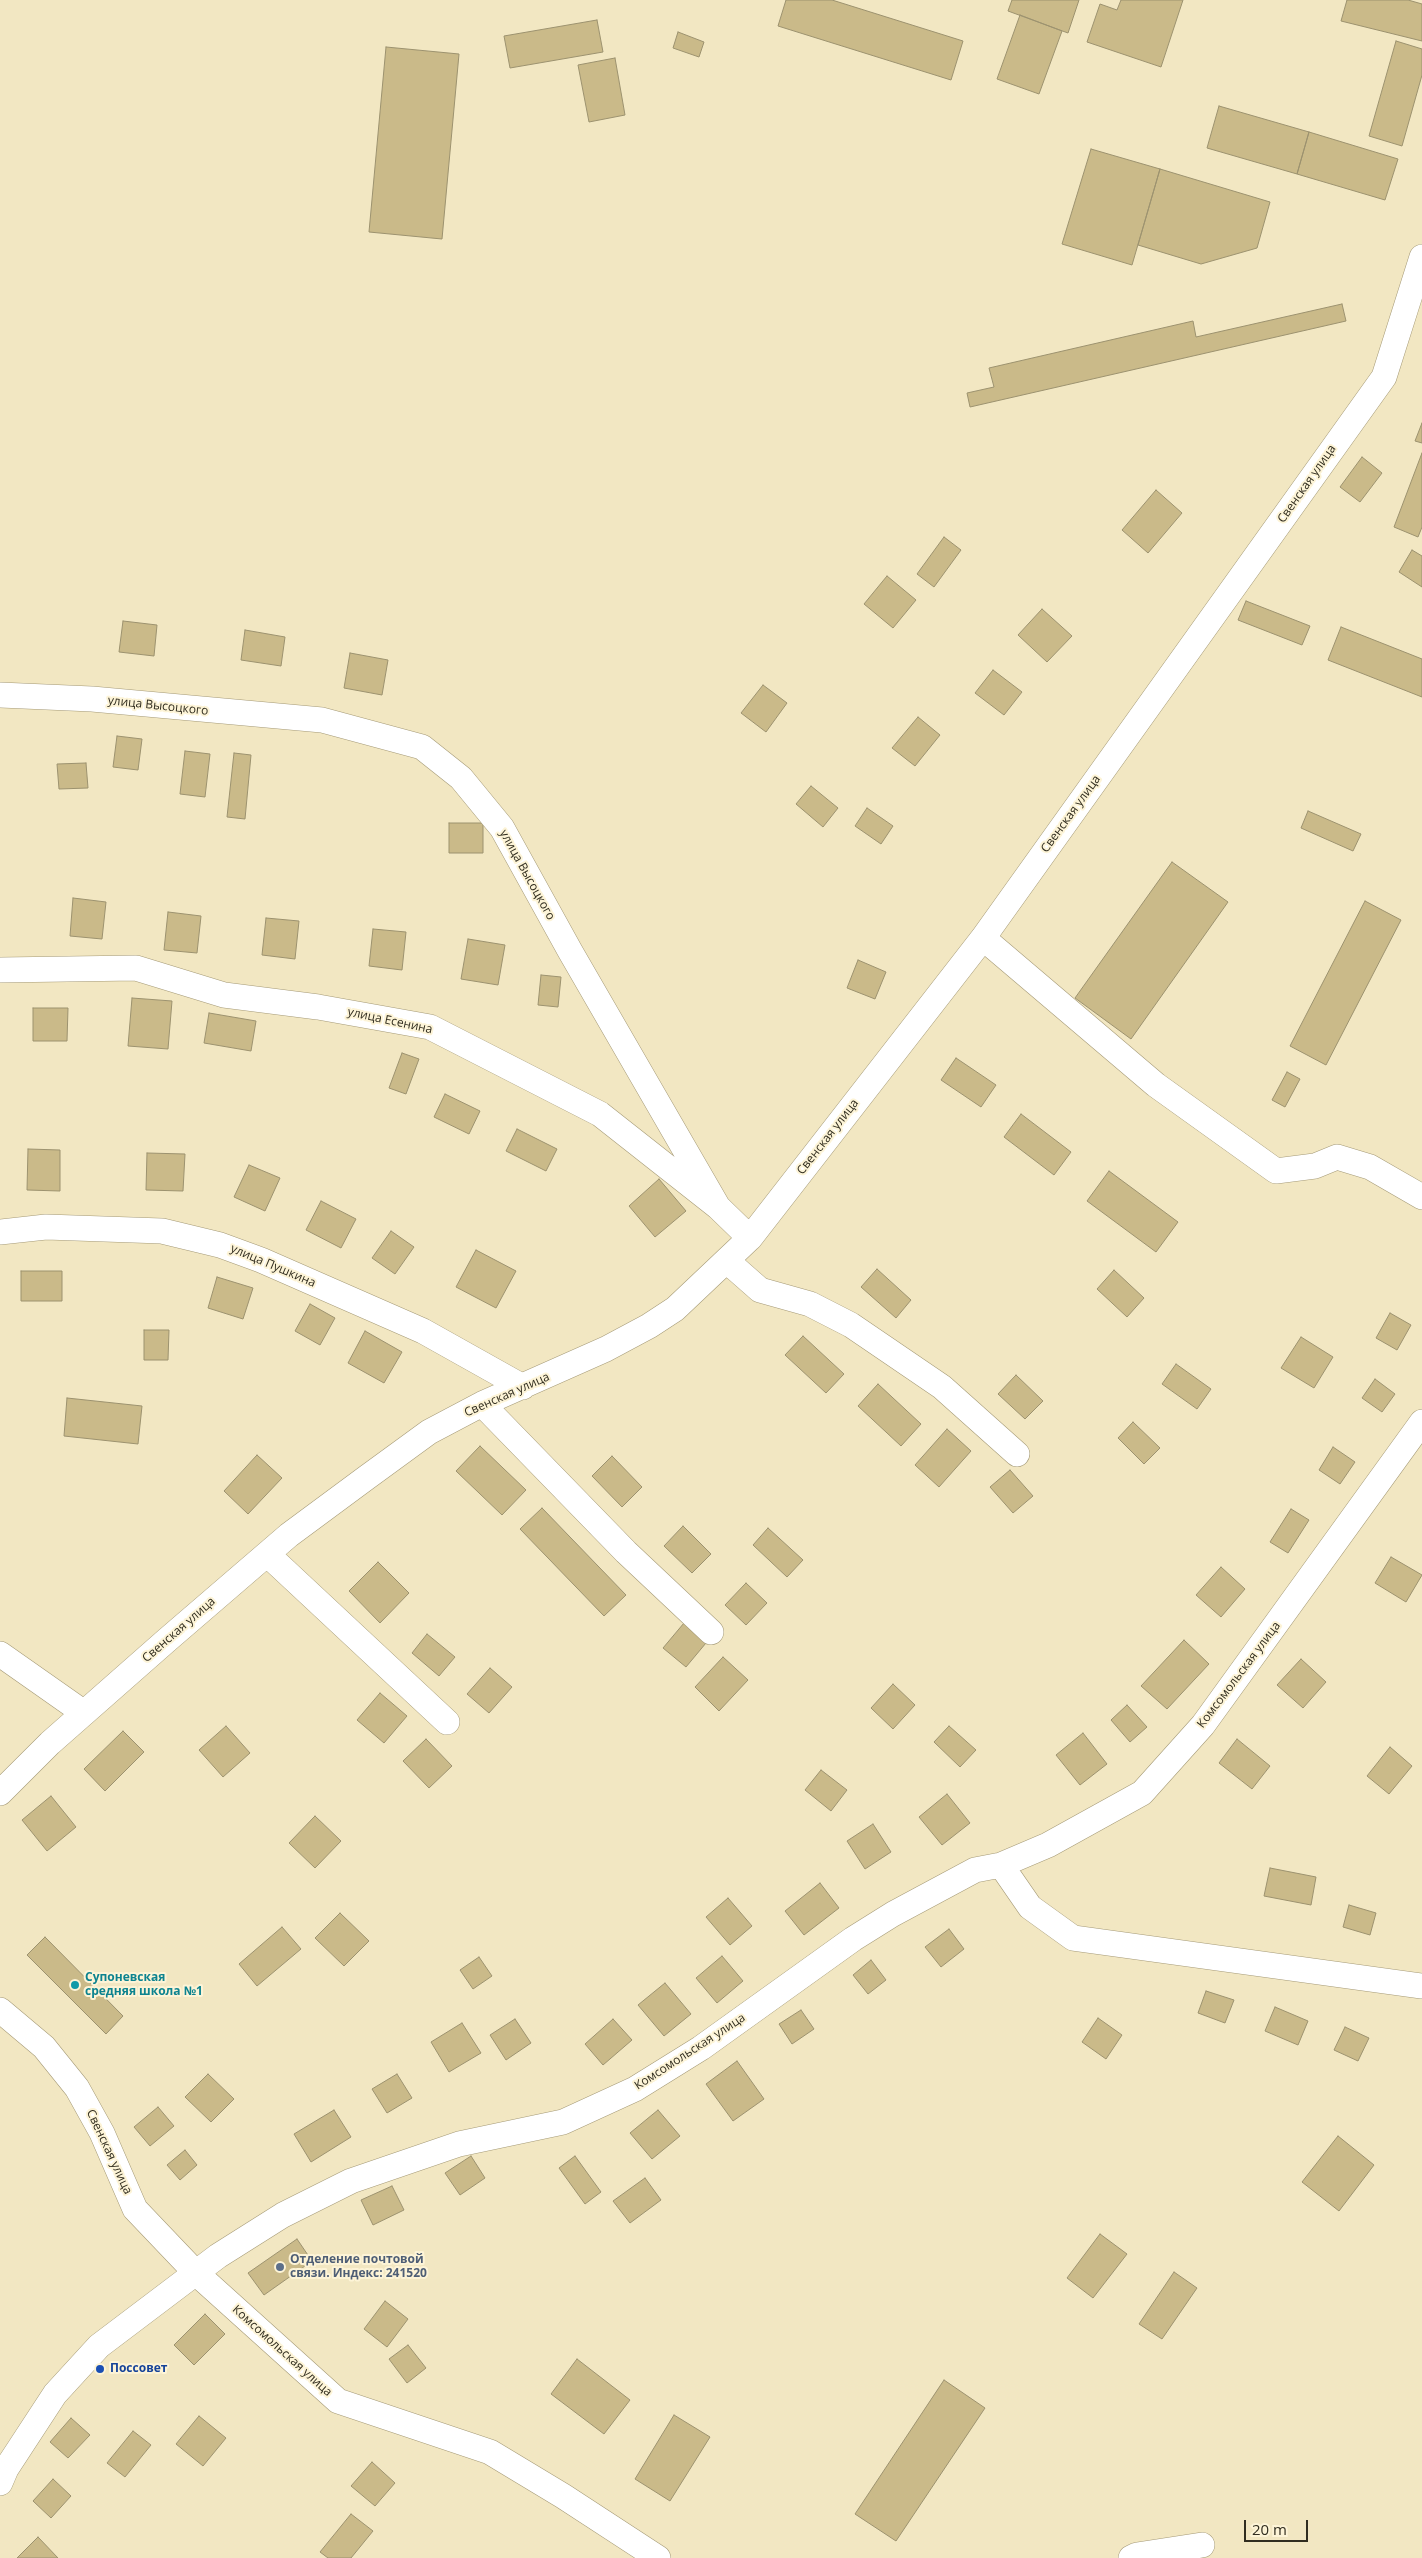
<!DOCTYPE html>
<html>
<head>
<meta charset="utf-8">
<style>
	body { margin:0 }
	#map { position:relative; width:1422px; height:2558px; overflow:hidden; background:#f2e7c2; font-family:"Open Sans",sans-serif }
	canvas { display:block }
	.scale { position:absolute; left:1244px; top:2520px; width:64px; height:22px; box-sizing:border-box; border:2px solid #312d1f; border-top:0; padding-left:6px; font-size:15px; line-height:18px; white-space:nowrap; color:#312d1f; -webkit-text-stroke:4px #fdf4d7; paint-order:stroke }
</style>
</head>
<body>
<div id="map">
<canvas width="1422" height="2558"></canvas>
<div class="scale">20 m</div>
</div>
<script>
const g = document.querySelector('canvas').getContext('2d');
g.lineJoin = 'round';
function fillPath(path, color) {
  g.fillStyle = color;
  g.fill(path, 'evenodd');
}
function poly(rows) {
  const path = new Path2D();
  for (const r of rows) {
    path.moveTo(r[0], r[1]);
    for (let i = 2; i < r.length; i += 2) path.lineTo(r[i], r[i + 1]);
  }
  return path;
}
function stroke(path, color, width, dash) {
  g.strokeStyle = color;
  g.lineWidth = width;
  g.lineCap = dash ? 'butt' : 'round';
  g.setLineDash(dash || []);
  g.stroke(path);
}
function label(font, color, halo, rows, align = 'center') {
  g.font = font + ' "Open Sans",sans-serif';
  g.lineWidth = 4;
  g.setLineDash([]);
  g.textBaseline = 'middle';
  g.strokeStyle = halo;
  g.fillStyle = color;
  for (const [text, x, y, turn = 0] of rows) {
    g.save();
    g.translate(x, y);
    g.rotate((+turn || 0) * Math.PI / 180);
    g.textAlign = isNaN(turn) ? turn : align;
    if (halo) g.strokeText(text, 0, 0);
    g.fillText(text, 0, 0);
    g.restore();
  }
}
const building = poly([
	[786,0,832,0,963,41,951,80,778,26,786,0],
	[1012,0,1079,0,1068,33,1008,11,1012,0],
	[1121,0,1183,0,1161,67,1087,42,1100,4,1117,10,1121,0],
	[1347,0,1408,0,1422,4,1422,41,1341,21,1347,0],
	[1020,15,1062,31,1039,94,997,79,1020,15],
	[597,20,603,52,510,68,504,36,597,20],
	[678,32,704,42,699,57,673,48,678,32],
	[1396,41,1422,49,1422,75,1402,146,1369,136,1396,41],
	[386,47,459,54,442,239,369,232,386,47],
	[615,58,625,115,589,122,578,65,615,58],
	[1219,106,1309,132,1297,174,1207,148,1219,106],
	[1309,132,1398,159,1385,200,1297,174,1309,132],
	[1091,149,1160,169,1132,265,1062,244,1091,149],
	[1160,169,1270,202,1257,248,1201,264,1138,245,1160,169],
	[1342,304,1346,321,970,407,967,393,994,387,989,368,1193,321,1196,337,1342,304],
	[1422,423,1422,443,1415,441,1422,423],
	[1422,453,1422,527,1418,537,1394,527,1422,453],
	[1362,457,1382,473,1360,502,1340,487,1362,457],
	[1156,490,1182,513,1148,553,1122,530,1156,490],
	[944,537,961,550,934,587,917,574,944,537],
	[1412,550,1422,556,1422,587,1399,572,1412,550],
	[887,576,916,600,893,628,864,604,887,576],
	[1246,601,1310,626,1302,645,1238,620,1246,601],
	[1042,609,1072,636,1047,662,1018,635,1042,609],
	[123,621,157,625,154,656,119,652,123,621],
	[1341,627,1422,659,1422,697,1328,660,1341,627],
	[245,630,285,637,281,666,241,660,245,630],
	[350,653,388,660,382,695,344,688,350,653],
	[993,670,1022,692,1004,715,975,693,993,670],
	[763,685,787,703,766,732,741,713,763,685],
	[918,717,940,735,915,766,892,748,918,717],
	[117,736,142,739,138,770,113,767,117,736],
	[185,751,210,754,205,797,180,794,185,751],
	[234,753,251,755,245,819,227,817,234,753],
	[86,763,88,788,59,789,57,764,86,763],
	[811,786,838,808,823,827,796,804,811,786],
	[867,808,893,826,881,844,855,826,867,808],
	[1308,811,1361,834,1353,851,1301,828,1308,811],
	[449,823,483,823,483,853,449,853,449,823],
	[1172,862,1228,902,1131,1039,1075,998,1172,862],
	[73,898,106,902,102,939,70,936,73,898],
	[1365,901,1401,920,1326,1065,1290,1046,1365,901],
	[168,912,201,916,197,953,164,950,168,912],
	[266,918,299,921,295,959,262,955,266,918],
	[373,929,406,932,402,970,369,966,373,929],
	[468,939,505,945,498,985,461,979,468,939],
	[858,960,886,972,875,999,847,988,858,960],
	[541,975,561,977,558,1007,538,1005,541,975],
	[132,998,172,1001,168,1049,128,1046,132,998],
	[33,1008,68,1008,67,1041,33,1041,33,1008],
	[209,1013,256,1021,251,1051,204,1043,209,1013],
	[402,1053,419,1059,406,1094,389,1088,402,1053],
	[956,1058,996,1085,981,1107,941,1080,956,1058],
	[1287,1072,1300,1079,1285,1107,1272,1100,1287,1072],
	[445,1094,480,1111,469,1134,434,1117,445,1094],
	[1021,1114,1071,1152,1054,1175,1004,1137,1021,1114],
	[517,1129,557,1149,546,1171,506,1151,517,1129],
	[28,1149,60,1150,60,1191,27,1190,28,1149],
	[147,1153,185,1154,183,1191,146,1190,147,1153],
	[249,1165,280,1178,265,1211,234,1197,249,1165],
	[1109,1171,1178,1222,1156,1252,1087,1201,1109,1171],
	[659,1179,686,1211,655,1237,629,1206,659,1179],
	[321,1201,356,1219,341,1248,306,1230,321,1201],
	[391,1231,414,1247,395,1274,372,1258,391,1231],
	[476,1250,516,1271,496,1308,456,1287,476,1250],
	[877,1269,911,1300,896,1318,861,1287,877,1269],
	[1114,1270,1144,1298,1127,1317,1097,1289,1114,1270],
	[21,1271,62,1271,62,1301,21,1301,21,1271],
	[217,1277,253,1288,243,1319,208,1308,217,1277],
	[310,1304,335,1318,320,1345,295,1331,310,1304],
	[1390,1313,1411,1325,1397,1350,1376,1338,1390,1313],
	[144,1330,169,1330,168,1360,144,1360,144,1330],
	[365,1331,402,1352,384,1383,348,1363,365,1331],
	[803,1336,844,1374,826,1393,785,1355,803,1336],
	[1301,1337,1333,1357,1314,1388,1281,1368,1301,1337],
	[1176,1364,1211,1389,1197,1409,1162,1384,1176,1364],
	[1016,1375,1043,1401,1025,1419,998,1394,1016,1375],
	[1375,1379,1395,1394,1382,1412,1362,1398,1375,1379],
	[878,1384,921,1424,901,1446,858,1406,878,1384],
	[67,1398,142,1406,138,1444,64,1436,67,1398],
	[1133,1422,1160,1448,1144,1464,1118,1438,1133,1422],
	[947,1429,971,1451,939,1487,915,1465,947,1429],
	[480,1446,526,1490,502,1515,456,1471,480,1446],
	[1333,1447,1355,1462,1340,1484,1319,1470,1333,1447],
	[257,1455,282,1478,248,1514,224,1491,257,1455],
	[612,1456,642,1487,622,1507,592,1476,612,1456],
	[1010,1470,1033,1496,1013,1513,990,1487,1010,1470],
	[542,1508,626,1595,604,1616,520,1529,542,1508],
	[1291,1509,1309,1520,1288,1553,1270,1542,1291,1509],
	[683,1526,711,1554,692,1573,664,1546,683,1526],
	[768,1528,803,1560,787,1577,753,1545,768,1528],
	[1391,1557,1422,1575,1406,1602,1375,1583,1391,1557],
	[378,1562,409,1593,380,1623,349,1591,378,1562],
	[1221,1567,1245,1589,1221,1617,1196,1595,1221,1567],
	[746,1583,767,1603,746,1625,725,1605,746,1583],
	[684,1623,706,1643,686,1667,663,1648,684,1623],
	[427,1634,455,1657,439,1676,412,1653,427,1634],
	[1184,1640,1209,1664,1167,1709,1141,1686,1184,1640],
	[723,1657,748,1680,719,1711,695,1687,723,1657],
	[1301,1659,1326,1682,1303,1708,1277,1685,1301,1659],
	[490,1668,512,1687,489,1713,467,1694,490,1668],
	[893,1684,915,1705,893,1729,871,1708,893,1684],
	[380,1693,407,1716,384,1743,357,1720,380,1693],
	[1127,1705,1147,1727,1130,1742,1111,1720,1127,1705],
	[226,1726,250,1753,223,1777,199,1750,226,1726],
	[949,1726,976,1750,960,1767,934,1742,949,1726],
	[123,1731,144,1752,105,1791,84,1769,123,1731],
	[1083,1733,1107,1764,1080,1785,1056,1755,1083,1733],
	[426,1739,452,1766,429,1788,403,1761,426,1739],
	[1237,1739,1270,1766,1252,1789,1219,1763,1237,1739],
	[1390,1747,1412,1766,1389,1794,1367,1776,1390,1747],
	[821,1770,847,1790,831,1811,805,1790,821,1770],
	[947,1794,970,1823,942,1845,919,1817,947,1794],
	[51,1796,76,1827,47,1851,22,1820,51,1796],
	[315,1816,341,1841,315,1868,289,1843,315,1816],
	[873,1824,891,1852,865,1869,847,1841,873,1824],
	[1270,1868,1316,1877,1311,1905,1264,1896,1270,1868],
	[820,1883,839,1908,804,1935,785,1911,820,1883],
	[728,1898,752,1926,730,1945,706,1917,728,1898],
	[1349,1905,1376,1913,1370,1935,1343,1927,1349,1905],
	[340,1913,369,1941,344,1966,315,1938,340,1913],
	[282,1927,301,1949,257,1986,239,1964,282,1927],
	[949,1929,964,1949,941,1967,925,1947,949,1929],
	[45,1937,123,2016,106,2034,27,1955,45,1937],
	[722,1956,743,1981,717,2003,696,1978,722,1956],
	[479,1957,492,1976,473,1989,460,1970,479,1957],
	[871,1960,886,1980,868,1994,853,1975,871,1960],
	[665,1983,691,2014,664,2036,638,2005,665,1983],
	[1206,1991,1234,2000,1225,2023,1198,2013,1206,1991],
	[1275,2007,1308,2021,1298,2045,1265,2031,1275,2007],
	[801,2010,814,2029,792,2044,779,2024,801,2010],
	[1098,2018,1122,2035,1106,2059,1082,2042,1098,2018],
	[515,2019,531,2043,506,2060,490,2035,515,2019],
	[613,2019,632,2040,603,2065,585,2044,613,2019],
	[462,2023,481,2053,449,2072,431,2042,462,2023],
	[1345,2027,1369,2038,1358,2061,1334,2050,1345,2027],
	[737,2061,764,2099,733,2121,706,2084,737,2061],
	[208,2074,234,2099,211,2122,185,2097,208,2074],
	[397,2074,412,2098,387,2113,372,2089,397,2074],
	[158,2107,174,2126,150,2146,134,2127,158,2107],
	[334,2110,351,2137,311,2162,294,2134,334,2110],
	[658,2110,680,2136,652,2159,630,2133,658,2110],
	[1338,2136,1374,2165,1339,2211,1302,2182,1338,2136],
	[185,2150,197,2165,180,2180,167,2165,185,2150],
	[471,2156,485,2178,460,2195,445,2173,471,2156],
	[575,2156,601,2192,585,2204,559,2168,575,2156],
	[645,2178,661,2200,630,2223,613,2201,645,2178],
	[392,2186,404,2210,373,2225,361,2200,392,2186],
	[1100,2234,1127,2254,1093,2298,1067,2278,1100,2234],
	[297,2239,312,2261,264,2295,248,2273,297,2239],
	[1174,2272,1197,2288,1162,2339,1139,2324,1174,2272],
	[385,2301,408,2319,387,2347,364,2329,385,2301],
	[205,2314,225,2334,194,2365,174,2345,205,2314],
	[408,2345,426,2368,407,2383,389,2359,408,2345],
	[577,2359,630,2400,604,2434,551,2394,577,2359],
	[944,2380,985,2408,896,2541,855,2514,944,2380],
	[674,2415,710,2437,670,2501,635,2479,674,2415],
	[199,2416,226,2438,203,2466,176,2444,199,2416],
	[71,2418,90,2435,68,2458,50,2442,71,2418],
	[133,2431,151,2445,125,2477,107,2463,133,2431],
	[372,2462,395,2483,375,2506,351,2486,372,2462],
	[53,2479,71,2496,51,2518,33,2501,53,2479],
	[351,2514,373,2531,351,2558,328,2558,320,2552,351,2514],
	[38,2537,58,2558,17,2558,38,2537]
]);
fillPath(building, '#caba89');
stroke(building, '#9c926f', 1);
const minor = poly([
	[0,695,92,699,322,720,422,747,461,778,502,828,570,951,718,1207],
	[983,938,1156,1085,1276,1171,1315,1166,1337,1157,1370,1167,1422,1197],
	[0,970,136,968,224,995,318,1007,430,1027,600,1114,718,1207,750,1238],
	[0,1232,46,1227,162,1231,220,1245,261,1260,423,1331,523,1387],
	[727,1261,760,1290,810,1304,851,1325,942,1387,1017,1454],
	[482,1404,626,1552,711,1632],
	[267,1554,447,1722],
	[0,1654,84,1713],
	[0,1793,50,1743,167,1640,289,1535,366,1478,429,1432,482,1404,606,1349,649,1326,675,1309,750,1238,983,938,1384,377,1422,257],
	[1001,1865,1030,1907,1073,1938,1422,1986],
	[0,2010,44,2047,77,2088,102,2133,135,2209,196,2273,338,2401,490,2452,563,2496,658,2558],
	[0,2483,6,2469,55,2394,99,2346,218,2256,283,2215,351,2181,459,2144,563,2122,635,2089,701,2048,853,1939,893,1914,975,1870,1001,1865,1048,1845,1142,1793,1203,1725,1422,1422],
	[1131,2558,1137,2555,1202,2545]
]);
stroke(minor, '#a59a77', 26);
stroke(minor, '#fff', 25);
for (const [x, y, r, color] of [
	[75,1985,5,"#0f9aa8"],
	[280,2267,5,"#5c6f8a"],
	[100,2369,5,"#1a4fb4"]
]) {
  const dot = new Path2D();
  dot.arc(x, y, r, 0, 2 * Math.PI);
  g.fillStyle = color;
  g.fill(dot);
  stroke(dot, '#fdf4d7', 2);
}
label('12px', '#312d1f', '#fdf4d7', [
	["Свенская улица",1307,484,-55],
	["улица Высоцкого",158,706,6],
	["Свенская улица",1071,814,-54],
	["улица Высоцкого",527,875,61],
	["улица Есенина",390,1021,12],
	["Свенская улица",828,1137,-52],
	["улица Пушкина",273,1266,23],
	["Свенская улица",507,1395,-24],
	["Свенская улица",179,1630,-41],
	["Комсомольская улица",1239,1675,-53],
	["Комсомольская улица",690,2052,-33],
	["Свенская улица",109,2152,65],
	["Комсомольская улица",282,2351,42]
]);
label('bold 12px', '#0d838f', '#fdf4d7', [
	["Супоневская",85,1978],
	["средняя школа №1",85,1992]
], 'left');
label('bold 12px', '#4e5e75', '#fdf4d7', [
	["Отделение почтовой",290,2260],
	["связи. Индекс: 241520",290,2274]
], 'left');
label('bold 12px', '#164399', '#fdf4d7', [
	["Поссовет",110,2369]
], 'left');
</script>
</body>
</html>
